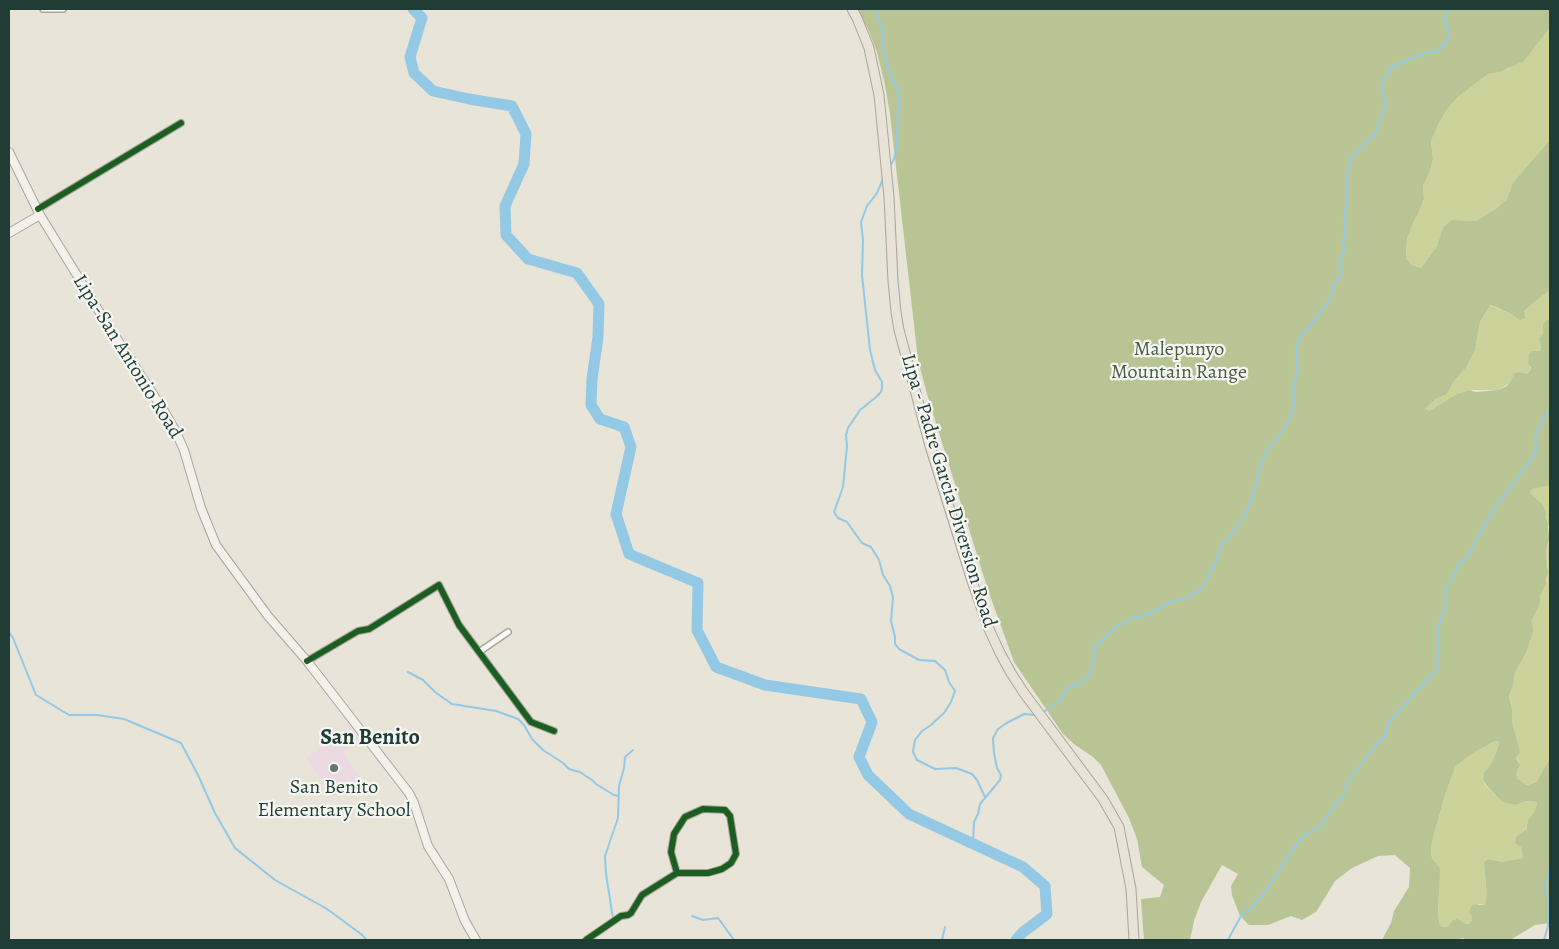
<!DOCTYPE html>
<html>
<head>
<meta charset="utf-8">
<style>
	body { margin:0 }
	#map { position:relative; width:1559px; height:949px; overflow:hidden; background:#e9e4d8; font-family:Alegreya,serif }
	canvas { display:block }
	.frame { position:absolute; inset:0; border:10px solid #1f3d34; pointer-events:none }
</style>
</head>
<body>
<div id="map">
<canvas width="1559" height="949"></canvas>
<div class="frame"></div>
</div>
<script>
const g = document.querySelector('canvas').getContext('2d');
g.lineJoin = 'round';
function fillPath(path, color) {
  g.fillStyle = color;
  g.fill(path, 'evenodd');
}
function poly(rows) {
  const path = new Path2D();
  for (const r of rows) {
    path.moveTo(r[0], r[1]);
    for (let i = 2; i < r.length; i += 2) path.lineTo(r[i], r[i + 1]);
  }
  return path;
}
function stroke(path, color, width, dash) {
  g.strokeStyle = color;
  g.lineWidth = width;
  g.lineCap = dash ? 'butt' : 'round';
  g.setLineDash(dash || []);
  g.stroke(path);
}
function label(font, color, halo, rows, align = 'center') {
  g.font = font + ' Alegreya,serif';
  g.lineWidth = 4.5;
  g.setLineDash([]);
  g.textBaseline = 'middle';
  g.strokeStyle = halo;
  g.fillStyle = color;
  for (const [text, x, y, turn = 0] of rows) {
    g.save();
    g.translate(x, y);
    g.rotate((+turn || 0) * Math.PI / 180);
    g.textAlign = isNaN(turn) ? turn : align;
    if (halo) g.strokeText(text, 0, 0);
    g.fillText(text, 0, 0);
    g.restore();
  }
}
fillPath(poly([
	[354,725,363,738,343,752,361,778,334,797,306,758]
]), '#ebdae2');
fillPath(poly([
	[1550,27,1550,140,1520,174,1512,184,1507,199,1497,208,1476,221,1452,220,1443,227,1437,246,1421,268,1412,265,1406,258,1407,239,1413,223,1418,214,1424,199,1423,186,1430,171,1433,159,1431,141,1438,125,1447,109,1458,97,1488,74,1500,72,1510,68],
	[1550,291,1550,323,1550,320,1543,324,1543,335,1539,338,1541,347,1540,351,1532,351,1530,371,1498,390,1469,390,1457,394,1429,411,1426,411,1425,409,1436,399,1447,394,1454,381,1466,368,1475,350,1480,322,1490,305,1513,315,1524,311,1538,299],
	[1547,485,1550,485,1550,536,1548,533,1549,527,1545,518,1543,506,1530,493,1532,489],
	[1550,539,1550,758,1537,781,1527,785,1518,779,1516,774,1519,768,1519,761,1516,758,1519,750,1512,722,1512,709,1509,696,1513,686,1515,673,1527,651,1533,633,1533,626,1530,622,1540,603,1540,596,1546,584,1548,566,1546,551],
	[1495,741,1498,741,1499,744,1492,764,1484,773,1483,781,1487,787,1499,799,1516,805,1526,801,1537,802,1535,811,1528,820,1521,847,1523,858,1502,862,1488,859,1484,862,1486,887,1487,890,1487,902,1485,905,1479,904,1472,916,1471,923,1466,924,1452,921,1447,927,1440,926,1438,915,1439,890,1431,852,1432,841,1446,792,1456,766,1473,753]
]), '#ccd39a');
fillPath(poly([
	[858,9,1550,9,1550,27,1524,61,1500,72,1488,74,1458,97,1447,109,1438,125,1431,141,1433,159,1430,171,1423,186,1424,199,1418,214,1413,223,1407,239,1406,258,1412,265,1421,268,1437,246,1443,227,1452,220,1476,221,1497,208,1507,199,1512,184,1520,174,1550,140,1550,291,1538,299,1524,311,1525,318,1520,320,1513,315,1496,307,1490,305,1480,322,1475,350,1466,368,1454,381,1447,394,1436,399,1425,409,1429,411,1457,394,1469,390,1476,392,1498,390,1507,386,1511,381,1514,374,1519,372,1526,374,1530,371,1531,367,1528,363,1529,354,1532,351,1540,351,1541,347,1539,338,1543,334,1543,324,1547,320,1550,320,1550,485,1532,489,1530,493,1543,505,1546,513,1545,518,1548,522,1548,533,1550,536,1546,551,1548,573,1546,578,1546,584,1540,596,1540,603,1531,622,1533,626,1533,633,1527,651,1515,673,1513,686,1509,696,1512,709,1512,722,1520,752,1516,758,1520,765,1516,774,1518,779,1527,785,1533,783,1537,781,1550,758,1550,923,1535,925,1510,940,1466,940,1463,938,1456,940,1382,940,1391,923,1394,911,1409,887,1410,868,1395,855,1378,856,1352,868,1335,881,1316,912,1302,920,1291,916,1268,925,1249,925,1240,916,1232,895,1231,886,1238,874,1222,865,1201,902,1194,921,1190,940,1144,940,1141,899,1160,897,1164,885,1142,867,1137,839,1129,818,1101,765,1093,757,1074,744,1063,734,1014,662,988,590,927,394,918,360,890,114,885,85,877,52,868,29],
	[1495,741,1498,741,1499,744,1492,763,1484,773,1483,780,1487,786,1499,799,1507,803,1516,805,1526,801,1537,802,1535,811,1528,820,1526,830,1516,837,1515,843,1521,847,1523,858,1502,862,1488,859,1484,862,1486,887,1487,890,1486,902,1485,905,1472,905,1469,912,1472,916,1471,923,1466,924,1457,919,1452,921,1447,927,1440,926,1438,915,1440,869,1432,858,1431,852,1432,841,1446,792,1456,766,1473,753]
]), '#b8c494');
stroke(poly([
	[876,9,877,17,882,27,883,49,889,72,899,92,896,148,894,159,890,166],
	[883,179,877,193,867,206,861,222,863,240,862,275,870,350,875,370,882,382,882,388,881,392,875,398,860,410,848,428,846,435,847,446,843,487,834,512,838,518,847,522,862,543,871,547,879,560,883,575,890,586,893,597,891,621,895,637,895,644,899,649,919,660,935,661,945,670,949,682,955,691,951,702,944,713,931,725,922,731,915,740,913,752,917,760,935,769,956,768,972,774,977,780,985,797],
	[9,632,13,638,36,695,69,715,97,715,124,719,181,743,198,775,215,813,235,848,275,880,327,909,361,934,367,940],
	[408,672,423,680,435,692,452,704,496,711,518,719,524,725,532,739,543,750,563,763,569,769,580,772,592,780,596,784,614,795,618,796],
	[1042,713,1061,700,1067,688,1080,683,1090,675,1094,662,1095,647,1116,627,1132,618,1145,616,1173,601,1188,598,1203,587,1216,561,1220,546,1230,537,1245,515,1252,498,1262,461,1268,449,1286,426,1295,403,1293,396,1296,375,1296,347,1299,339,1327,304,1331,296,1333,285,1341,276,1343,270,1338,263,1345,249,1343,244,1345,233,1344,221,1347,197,1346,187,1347,174,1351,158,1375,133,1386,104,1381,87,1391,67,1425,53,1436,52,1449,39,1449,32,1444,21,1448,9],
	[973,844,974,822,978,814,980,804,1000,780,1001,775,997,768,994,753,993,738,998,729,1005,724,1024,714,1035,715],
	[692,916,703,920,718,918,734,940],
	[613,919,606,874,605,856,618,818,619,786,624,768,625,757,633,750],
	[942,940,945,927],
	[1228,940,1242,914,1251,908,1268,888,1294,847,1306,834,1322,825,1333,807,1343,796,1348,782,1355,772,1376,745,1385,737,1388,723,1436,670,1439,661,1439,624,1446,605,1445,591,1459,565,1469,555,1475,541,1495,508,1535,454,1536,447,1535,439,1538,430,1544,417,1550,411],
	[1544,940,1548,926,1548,898,1544,887,1548,879,1550,864]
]), '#94c9e5', 2);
stroke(poly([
	[413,9,422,18,410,57,414,73,433,91,469,99,512,106,526,134,524,164,505,206,506,235,528,259,577,273,599,304,598,337,592,379,591,405,600,419,624,427,631,447,616,514,629,554,698,583,697,630,716,667,765,685,861,699,872,722,859,757,868,775,909,814,1023,867,1045,886,1047,914,1022,933,1016,940]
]), '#94c9e5', 11);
const street = poly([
	[43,9,63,9],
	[38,209,181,123],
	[479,652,508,632],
	[307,661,358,631,369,629,439,585,459,625,531,722,554,731],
	[586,940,621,916,628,915,631,913,642,895,677,873,708,873,722,869,731,863,736,854,730,816,725,810,703,809,685,817,674,834,671,852,677,873]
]);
const secondary = poly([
	[9,152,40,215,102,316,164,411,175,430,184,450,201,508,216,545,268,616,307,661,409,793,414,803,428,846,449,879,465,921,476,940],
	[9,233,40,215]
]);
const primary = poly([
	[852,9,857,18,869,48,879,95,889,197,893,281,896,312,899,330,930,446,972,581,988,627,1000,653,1011,673,1024,693,1103,799,1119,827,1131,889,1134,940]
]);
stroke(street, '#a5a69e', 8);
stroke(secondary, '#a5a69e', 10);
stroke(primary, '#a5a69e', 11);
stroke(street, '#fcfbf9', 5);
stroke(secondary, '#f4f1eb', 8);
stroke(primary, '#e9e2d6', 9);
stroke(poly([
	[38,209,181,123],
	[307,661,358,631,369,629,439,585,459,625,531,722,554,731],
	[586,940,621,916,628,915,631,913,642,895,677,873,708,873,722,869,731,863,736,854,730,816,725,810,703,809,685,817,674,834,671,852,677,873]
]), '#1b5e20', 6);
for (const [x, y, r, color] of [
	[334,768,5,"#66776d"]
]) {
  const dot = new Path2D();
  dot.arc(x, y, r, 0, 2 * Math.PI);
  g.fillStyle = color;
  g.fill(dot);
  stroke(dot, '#f6f6f2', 2);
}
label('20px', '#445f41', '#f6f6f2', [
	["Malepunyo",1179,350],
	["Mountain Range",1179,373]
]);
label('20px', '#1f3d34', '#f6f6f2', [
	["Lipa-San Antonio Road",127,357,58],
	["Lipa - Padre Garcia Diversion Road",948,491,73]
]);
label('20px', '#1f3d34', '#f6f6f2', [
	["San Benito",334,788],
	["Elementary School",334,811]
]);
label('bold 22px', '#1f3d34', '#f6f6f2', [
	["San Benito",370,739]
]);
</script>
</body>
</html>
